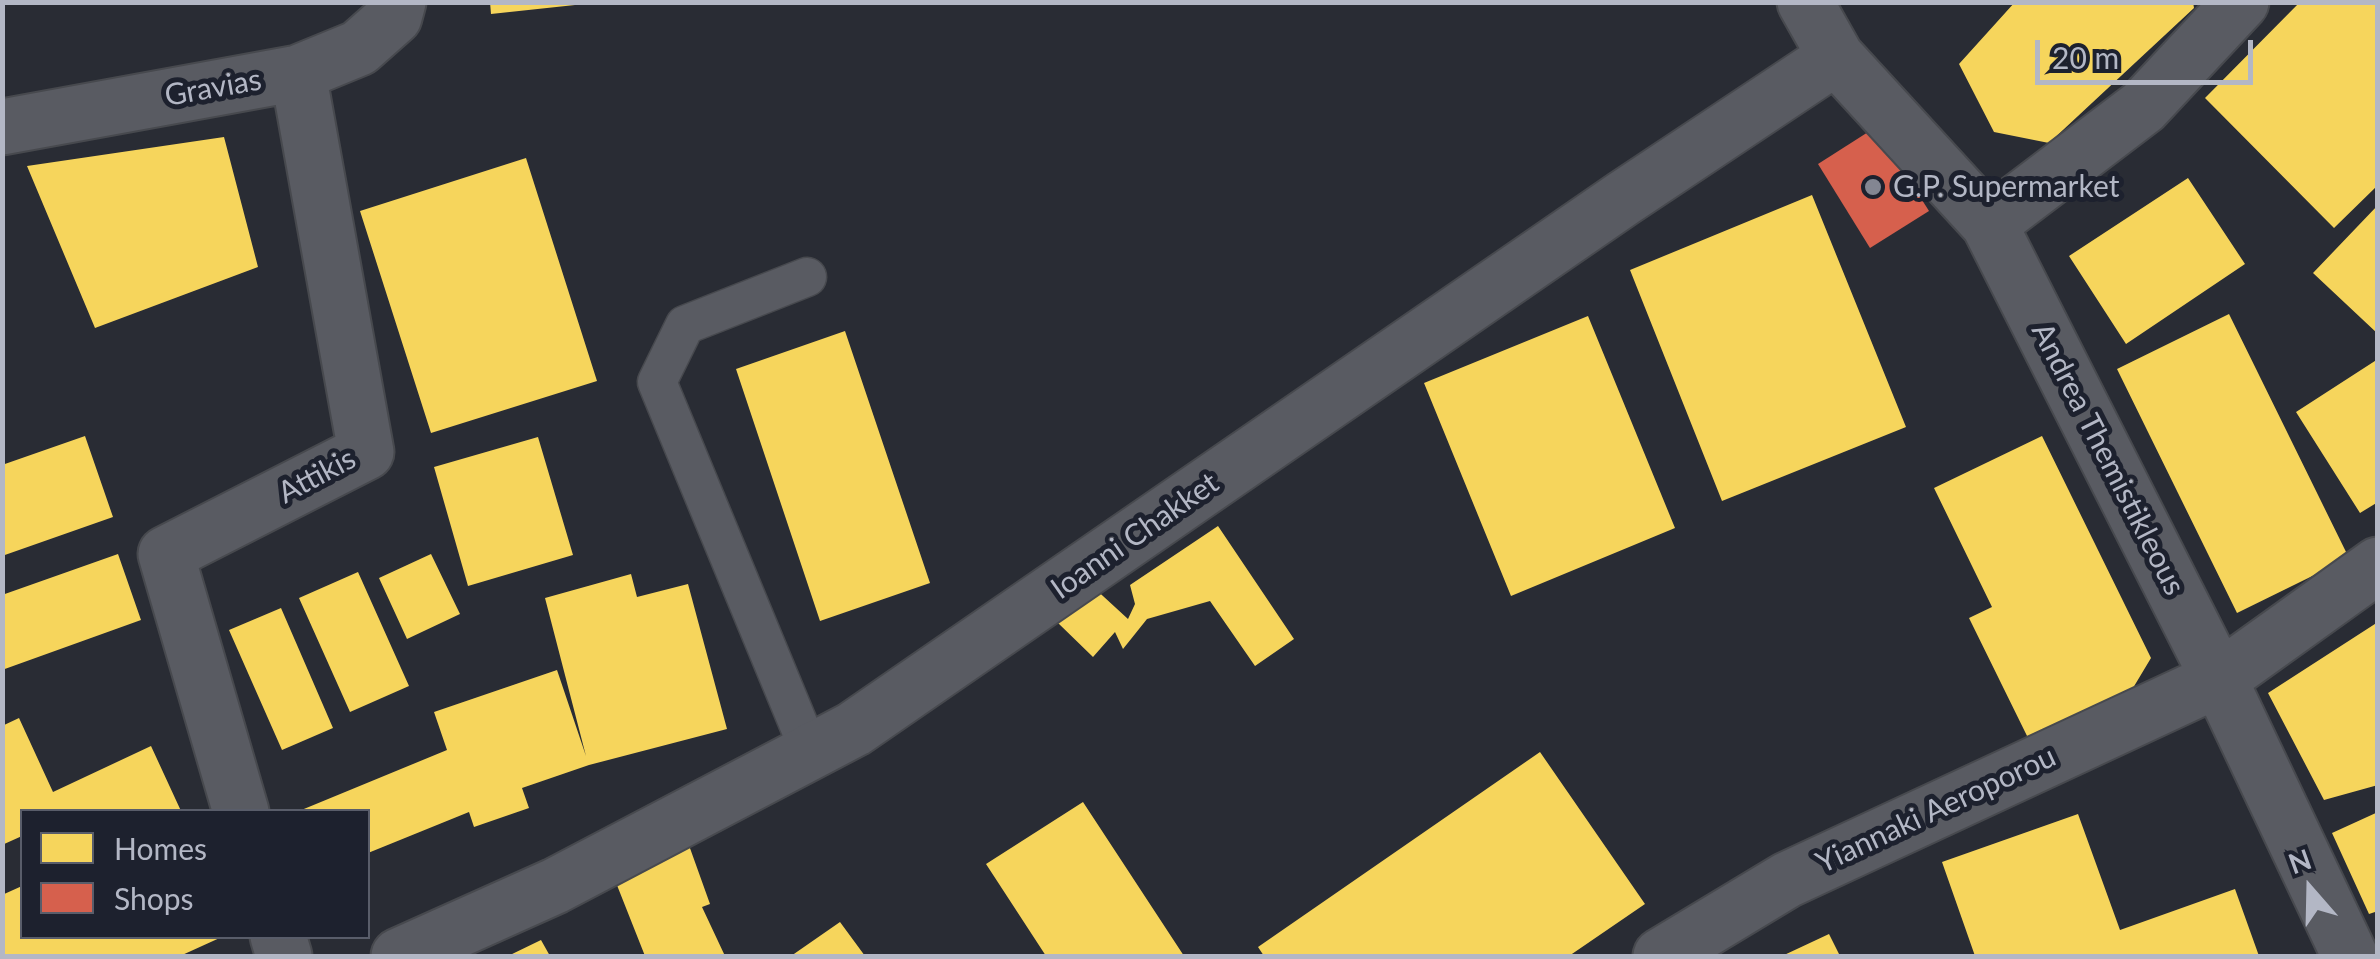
<!DOCTYPE html>
<html>
<head>
<meta charset="utf-8">
<style>
	body { margin:0 }
	#map { position:relative; width:2380px; height:959px; overflow:hidden; background:#292c34; font-family:Lato,sans-serif }
	canvas { display:block }
	.frame { position:absolute; inset:0; border:5px solid #b3b7c5; pointer-events:none }
	.legend { position:absolute; left:20px; top:809px; width:350px; height:130px; box-sizing:border-box; background:#1d212e; border:2px solid #595d6a; margin:0; padding:12px 18px; list-style:none; font-size:30px; color:#b3b7c5 }
	.legend li { display:flex; align-items:center; gap:20px; height:50px }
	.legend b { width:50px; border:2px solid #595d6a }
	.north { position:absolute; left:2260px; top:839px; width:100px; height:100px; -webkit-text-stroke:8px #1d212e; paint-order:stroke; rotate:340deg; font-size:28px; font-weight:700; line-height:40px; text-align:center; color:#b3b7c5 }
	.north::after { content:''; display:block; margin:auto; width:35px; height:45px; background:#b3b7c5; clip-path:polygon(50% 0,100% 100%,50% 72%,0 100%) }
	.scale { position:absolute; left:2035px; top:40px; width:218px; height:45px; box-sizing:border-box; border:5px solid #b3b7c5; border-top:0; padding-left:12px; font-size:30px; line-height:35px; white-space:nowrap; color:#b3b7c5; -webkit-text-stroke:8px #1d212e; paint-order:stroke }
</style>
</head>
<body>
<div id="map">
<canvas width="2380" height="959"></canvas>
<div class="frame"></div>
<ul class="legend">
<li><b style="height:28px;background:#f6d55c"></b>Homes</li>
<li><b style="height:28px;background:#d6604d"></b>Shops</li>
</ul>
<div class="north">N</div>
<div class="scale">20 m</div>
</div>
<script>
const g = document.querySelector('canvas').getContext('2d');
g.lineJoin = 'round';
function fillPath(path, color) {
  g.fillStyle = color;
  g.fill(path, 'evenodd');
}
function poly(rows) {
  const path = new Path2D();
  for (const r of rows) {
    path.moveTo(r[0], r[1]);
    for (let i = 2; i < r.length; i += 2) path.lineTo(r[i], r[i + 1]);
  }
  return path;
}
function stroke(path, color, width, dash) {
  g.strokeStyle = color;
  g.lineWidth = width;
  g.lineCap = dash ? 'butt' : 'round';
  g.setLineDash(dash || []);
  g.stroke(path);
}
function label(font, color, halo, rows, align = 'center') {
  g.font = font + ' Lato,sans-serif';
  g.lineWidth = 10;
  g.setLineDash([]);
  g.textBaseline = 'middle';
  g.strokeStyle = halo;
  g.fillStyle = color;
  for (const [text, x, y, turn = 0] of rows) {
    g.save();
    g.translate(x, y);
    g.rotate((+turn || 0) * Math.PI / 180);
    g.textAlign = isNaN(turn) ? turn : align;
    if (halo) g.strokeText(text, 0, 0);
    g.fillText(text, 0, 0);
    g.restore();
  }
}
fillPath(poly([
	[490,2,575,2,575,5,491,14],
	[2015,2,2193,2,2194,8,2049,143,1994,132,1959,64],
	[2300,2,2378,2,2378,185,2334,228,2205,98],
	[224,137,258,267,95,328,27,166],
	[526,158,597,381,431,433,360,211],
	[2188,178,2245,264,2126,344,2069,256],
	[1812,195,1906,427,1722,501,1630,270],
	[2378,205,2378,334,2313,273],
	[2229,314,2349,558,2237,613,2117,369],
	[1588,316,1675,528,1511,596,1424,383],
	[845,331,930,583,820,621,736,369],
	[2378,359,2378,502,2360,513,2296,412],
	[85,436,113,517,2,556,2,465],
	[2042,436,2151,658,2130,693,2030,742,1969,618,1992,607,1934,488],
	[538,437,573,555,468,586,434,467],
	[1218,526,1294,639,1255,666,1210,601,1147,619,1123,649,1115,632,1093,657,1057,622,1091,585,1128,619,1135,604,1130,585],
	[118,554,141,620,2,670,2,595],
	[431,554,460,614,407,639,379,578],
	[358,572,409,686,350,712,299,598],
	[631,574,637,597,688,584,727,729,589,765,522,788,529,808,474,827,469,812,368,853,368,811,299,811,447,750,434,712,557,670,586,756,545,598],
	[281,608,333,728,282,750,229,630],
	[2378,622,2378,785,2324,800,2268,693],
	[19,718,53,792,151,746,181,811,22,811,22,836,2,845,2,726],
	[1540,752,1645,904,1569,956,1264,956,1258,947],
	[1083,802,1184,956,1046,956,986,864],
	[2378,812,2378,911,2369,914,2332,833],
	[2078,814,2120,930,2235,889,2259,956,1975,956,1942,862],
	[686,837,710,904,702,907,725,956,645,956,609,865],
	[22,886,22,936,224,936,180,956,2,956,2,895],
	[840,922,865,956,791,956],
	[1829,934,1840,956,1782,956],
	[541,940,550,956,508,956]
]), '#f6d55c');
fillPath(poly([
	[1876,127,1929,211,1870,248,1818,164]
]), '#d6604d');
const service = poly([
	[807,277,685,325,657,382,810,752]
]);
const minor = poly([
	[1805,2,1836,57,1989,224,2219,679,2350,956],
	[2,127,298,73,359,48,394,17,398,2],
	[1989,224,2143,107,2241,2],
	[241,812,166,554,366,452,298,73],
	[278,936,284,956],
	[399,956,555,886,854,729,1624,198,1836,57],
	[1661,956,1787,880,2219,679,2378,565]
]);
stroke(service, '#47494e', 41);
stroke(minor, '#47494e', 59);
stroke(service, '#595b62', 38);
stroke(minor, '#595b62', 55);
for (const [x, y, r, color] of [
	[1873,187,10,"#838692"]
]) {
  const dot = new Path2D();
  dot.arc(x, y, r, 0, 2 * Math.PI);
  g.fillStyle = color;
  g.fill(dot);
  stroke(dot, '#1d212e', 4);
}
label('30px', '#b3b7c5', '#1d212e', [
	["Gravias",213,88,-10],
	["Andrea Themistikleous",2108,459,63],
	["Attikis",317,476,-28],
	["Ioanni Chakket",1135,536,-35],
	["Yiannaki Aeroporou",1936,810,-25]
]);
label('30px', '#b3b7c5', '#1d212e', [
	["G.P. Supermarket",1893,187]
], 'left');
</script>
</body>
</html>
